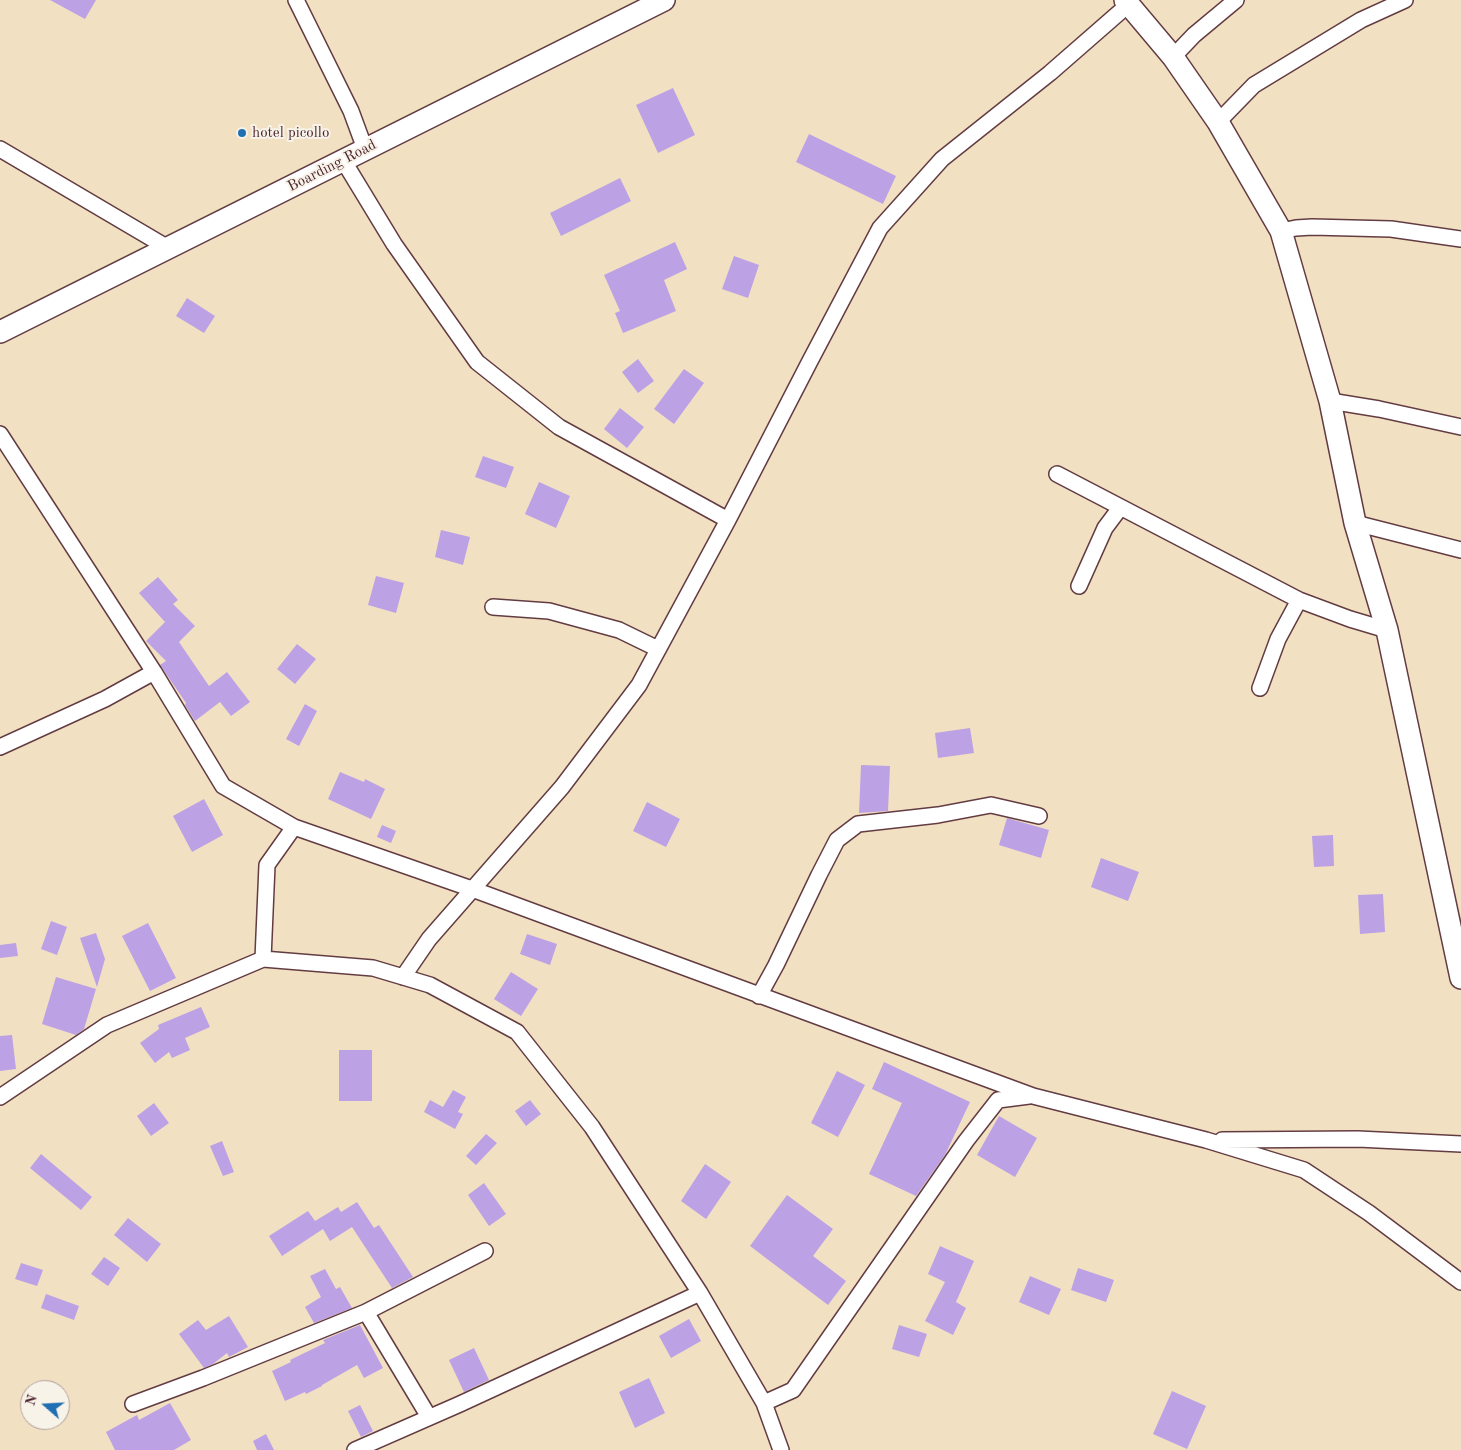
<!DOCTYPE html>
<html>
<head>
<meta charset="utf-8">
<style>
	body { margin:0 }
	#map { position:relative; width:1461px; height:1450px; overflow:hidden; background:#f2e0c3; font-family:"Old Standard TT",serif }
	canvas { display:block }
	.north { position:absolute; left:20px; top:1380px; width:50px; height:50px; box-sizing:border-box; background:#f7f3e8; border:1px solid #b29e9c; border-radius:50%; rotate:289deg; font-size:14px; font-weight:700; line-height:20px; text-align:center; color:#4a1f2b }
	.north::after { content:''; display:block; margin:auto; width:18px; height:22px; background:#1f6fb2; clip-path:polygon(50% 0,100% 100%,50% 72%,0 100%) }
</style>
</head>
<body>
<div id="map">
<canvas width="1461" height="1450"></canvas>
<div class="north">N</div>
</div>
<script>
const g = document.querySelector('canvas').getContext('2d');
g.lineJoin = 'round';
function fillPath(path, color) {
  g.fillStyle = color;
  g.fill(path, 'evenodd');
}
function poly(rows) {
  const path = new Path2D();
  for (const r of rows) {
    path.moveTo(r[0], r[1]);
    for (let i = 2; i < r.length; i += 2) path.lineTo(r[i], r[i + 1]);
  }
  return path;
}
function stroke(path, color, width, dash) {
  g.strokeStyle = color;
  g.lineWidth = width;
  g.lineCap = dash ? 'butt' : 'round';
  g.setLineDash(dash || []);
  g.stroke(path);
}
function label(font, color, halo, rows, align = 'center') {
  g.font = font + ' "Old Standard TT",serif';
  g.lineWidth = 4;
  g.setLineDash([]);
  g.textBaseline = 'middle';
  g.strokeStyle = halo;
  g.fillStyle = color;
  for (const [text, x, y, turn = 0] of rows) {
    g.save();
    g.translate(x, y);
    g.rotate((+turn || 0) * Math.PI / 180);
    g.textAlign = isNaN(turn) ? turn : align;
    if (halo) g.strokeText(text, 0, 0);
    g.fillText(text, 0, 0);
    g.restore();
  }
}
fillPath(poly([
	[50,0,96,0,85,19],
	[673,88,695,135,658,153,636,105],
	[809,134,896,176,883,204,796,162],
	[620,178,631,201,561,236,550,213],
	[675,242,687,269,664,280,676,311,623,333,615,313,620,311,604,275],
	[734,256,759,265,748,298,722,289],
	[187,298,215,316,204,333,176,316],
	[638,359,654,381,638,393,622,372],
	[684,369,704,383,674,424,654,409],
	[620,408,644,427,627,448,604,429],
	[483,456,514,467,506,488,475,477],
	[539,482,570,496,556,528,525,514],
	[441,530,470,537,463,565,435,557],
	[376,576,404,583,396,613,368,605],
	[158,577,178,600,173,604,195,626,179,642,209,686,227,672,250,702,231,716,220,702,195,721,185,705,186,703,160,665,166,661,146,641,165,622,139,593],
	[297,644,316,659,295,684,277,669],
	[305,704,317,711,299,746,286,739],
	[970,728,974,753,938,758,935,733],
	[861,765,890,766,888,811,859,813],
	[340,772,364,782,365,779,385,789,371,819,328,799],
	[204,799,223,835,192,852,173,816],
	[647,802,680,819,666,847,633,831],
	[1007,818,1049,830,1041,858,999,845],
	[382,825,396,831,391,843,377,837],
	[1333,835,1334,866,1314,867,1312,836],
	[1101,858,1139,872,1128,901,1091,887],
	[1383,894,1385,932,1360,934,1358,895],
	[51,921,67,927,57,955,41,949],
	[148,923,176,978,150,991,122,936],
	[96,933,105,959,97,987,80,938],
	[527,934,557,944,550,965,520,954],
	[16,943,18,956,0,958,0,945],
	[511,972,538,989,521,1016,494,999],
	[56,977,96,989,84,1029,76,1035,42,1024],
	[201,1007,210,1027,185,1038,190,1050,172,1058,169,1052,155,1063,140,1043,159,1029,158,1025],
	[12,1035,16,1069,0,1071,0,1036],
	[339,1050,372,1050,372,1101,339,1101],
	[884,1062,970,1102,945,1155,916,1196,869,1174,902,1103,872,1089],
	[837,1071,865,1085,838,1137,811,1123],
	[453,1090,466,1097,458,1112,463,1114,455,1129,424,1112,430,1100,443,1107],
	[530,1100,541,1114,526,1126,515,1111],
	[154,1103,169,1123,151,1136,137,1116],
	[999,1116,1037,1138,1015,1177,977,1155],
	[486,1134,497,1143,476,1165,466,1156],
	[222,1141,234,1172,223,1176,210,1146],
	[41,1154,92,1197,81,1210,30,1168],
	[705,1164,731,1182,706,1219,681,1201],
	[484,1183,506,1214,489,1226,468,1195],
	[787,1195,833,1229,813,1256,846,1281,828,1305,750,1246],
	[357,1202,374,1228,379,1225,413,1277,392,1288,352,1227,330,1241,323,1229,282,1256,269,1236,308,1211,315,1221,338,1207,341,1212],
	[128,1218,161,1244,147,1262,114,1235],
	[940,1246,974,1261,956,1302,966,1308,953,1335,925,1321,945,1282,928,1274],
	[104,1257,120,1268,108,1286,91,1274],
	[21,1263,43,1270,37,1286,15,1279],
	[1078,1268,1114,1280,1106,1302,1071,1290],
	[325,1269,336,1289,340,1287,352,1308,314,1323,305,1307,321,1297,310,1276],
	[1030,1276,1061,1289,1049,1315,1019,1302],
	[46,1294,79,1306,74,1320,41,1308],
	[229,1316,248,1347,229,1357,227,1353,213,1364,204,1368,179,1334,198,1320,206,1330],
	[689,1319,701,1341,671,1358,659,1336],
	[360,1325,383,1368,364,1378,357,1365,322,1385,322,1386,306,1394,305,1392,285,1401,272,1371,291,1362,290,1360,325,1343,323,1340],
	[899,1325,927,1334,919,1357,892,1349],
	[474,1348,489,1380,464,1392,449,1360],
	[649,1378,665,1413,635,1428,619,1392],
	[1172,1391,1206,1406,1187,1449,1153,1434],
	[170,1403,191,1440,174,1450,115,1450,106,1432,137,1415,139,1420],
	[360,1405,373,1431,361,1437,348,1411],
	[266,1434,274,1450,257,1450,253,1441]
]), '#bca1e5');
const minor = poly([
	[296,0,351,111,365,149],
	[1173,57,1194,35,1236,0],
	[1218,122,1254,85,1361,20,1405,0],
	[0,149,168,248],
	[343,160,394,244,477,362,559,427,728,520],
	[1281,231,1296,228,1312,227,1391,229,1461,239],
	[1330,401,1379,409,1461,427],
	[0,434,154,672,223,786,294,827,472,889,1033,1096,1206,1140,1304,1170,1369,1213,1461,1282],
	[1057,474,1299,600,1350,619,1387,630],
	[1355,523,1461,550],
	[1079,586,1105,528,1120,508],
	[493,607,549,611,619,630,658,649],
	[1260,688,1278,639,1299,600],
	[0,747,105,699,154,672],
	[263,959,267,865,294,827],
	[403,977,429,939,562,787,639,685,728,520,810,361,880,228,942,159,1050,73,1129,4],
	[759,996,776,965,819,875,837,840,858,824,938,815,991,805,1039,816],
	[0,1097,107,1025,263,959,373,968,430,985,517,1032,592,1127,700,1293,764,1403,781,1450],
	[1222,1140,1358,1139,1461,1144],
	[366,1312,485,1251],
	[764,1403,793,1390,966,1141,998,1100,1029,1096],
	[133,1404,203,1378,366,1312,429,1417],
	[355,1450,460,1404,700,1293]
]);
const secondary = poly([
	[1125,0,1173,57,1218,122,1281,231,1330,401,1355,523,1387,630,1461,978],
	[0,332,664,0]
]);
stroke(minor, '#633c42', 18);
stroke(secondary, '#633c42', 24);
stroke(minor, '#fff', 15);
stroke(secondary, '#fff', 21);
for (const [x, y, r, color] of [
	[242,133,5,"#1f6fb2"]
]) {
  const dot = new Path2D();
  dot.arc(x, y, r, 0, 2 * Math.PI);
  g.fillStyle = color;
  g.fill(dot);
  stroke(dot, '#f7f3e8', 2);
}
label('15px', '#4a1f2b', '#f7f3e8', [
	["hotel picollo",252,133]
], 'left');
label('15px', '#4a1f2b', '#f7f3e8', [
	["Boarding Road",332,166,-27]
]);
</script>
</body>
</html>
